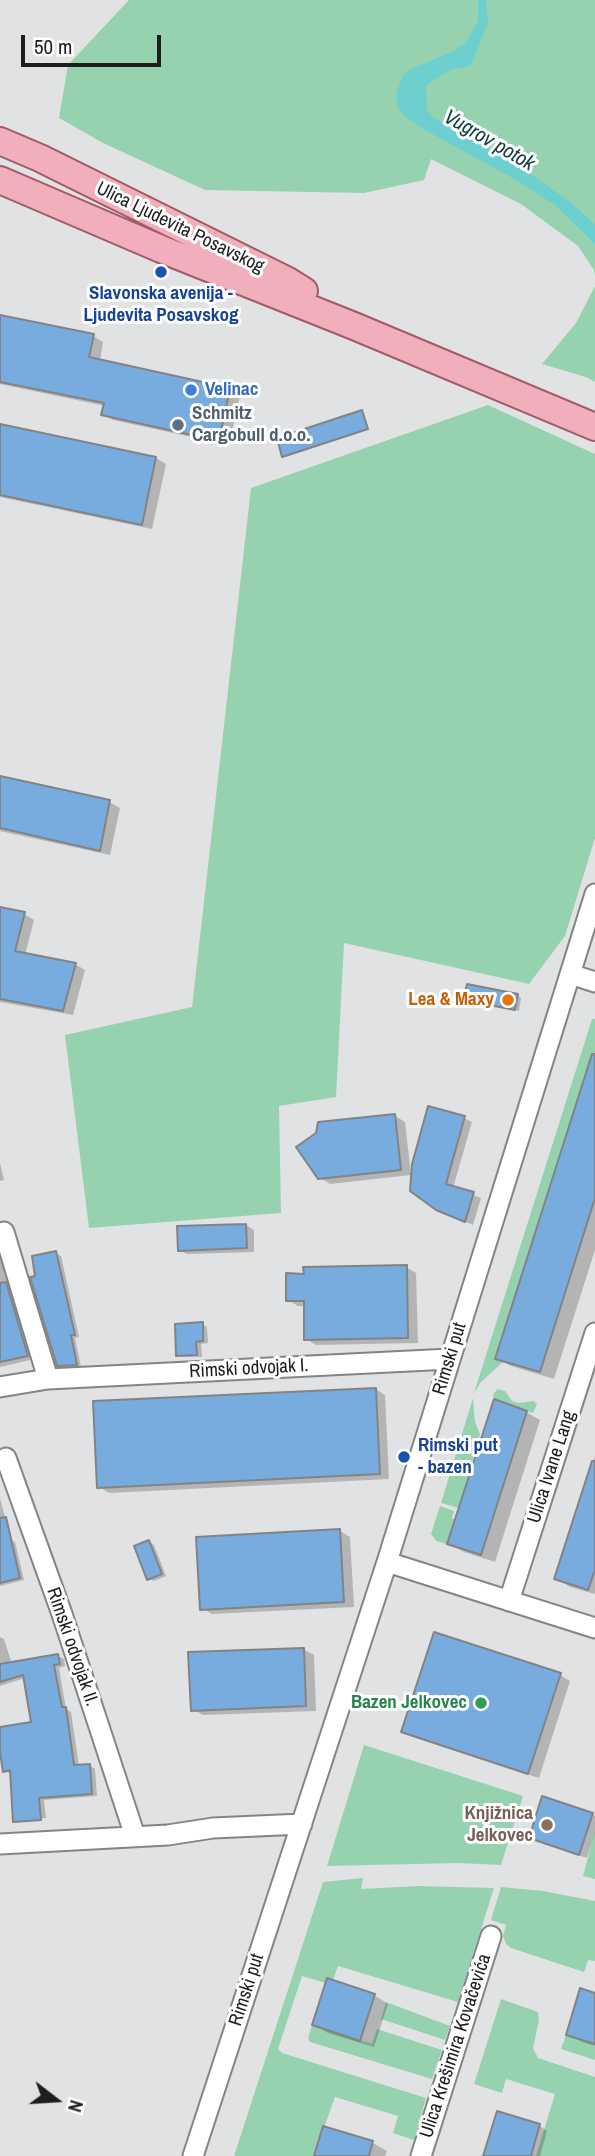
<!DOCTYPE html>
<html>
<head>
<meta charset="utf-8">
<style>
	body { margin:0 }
	#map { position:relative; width:595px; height:2156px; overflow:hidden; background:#e1e2e3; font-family:"Archivo Narrow",sans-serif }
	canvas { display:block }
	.north { position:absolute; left:21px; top:2065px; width:70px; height:70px; -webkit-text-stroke:5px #fff; paint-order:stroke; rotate:107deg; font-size:19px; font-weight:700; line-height:28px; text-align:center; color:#1e1e1f }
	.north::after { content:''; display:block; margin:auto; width:24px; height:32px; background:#1e1e1f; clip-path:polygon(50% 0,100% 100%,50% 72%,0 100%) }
	.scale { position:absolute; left:21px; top:35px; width:140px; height:32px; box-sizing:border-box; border:4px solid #1e1e1f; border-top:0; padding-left:9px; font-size:21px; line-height:24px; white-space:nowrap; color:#1e1e1f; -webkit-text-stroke:5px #fff; paint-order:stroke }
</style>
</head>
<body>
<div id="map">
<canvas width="595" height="2156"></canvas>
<div class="north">N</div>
<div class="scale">50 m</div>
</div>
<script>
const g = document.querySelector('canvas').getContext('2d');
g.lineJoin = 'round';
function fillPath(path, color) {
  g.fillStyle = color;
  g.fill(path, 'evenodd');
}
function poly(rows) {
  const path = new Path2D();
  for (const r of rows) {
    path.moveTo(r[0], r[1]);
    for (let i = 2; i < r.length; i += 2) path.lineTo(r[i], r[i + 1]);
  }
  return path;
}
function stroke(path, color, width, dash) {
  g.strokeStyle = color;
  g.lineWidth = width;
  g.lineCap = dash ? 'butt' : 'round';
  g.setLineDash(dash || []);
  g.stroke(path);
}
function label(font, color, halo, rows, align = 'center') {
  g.font = font + ' "Archivo Narrow",sans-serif';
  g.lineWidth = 6;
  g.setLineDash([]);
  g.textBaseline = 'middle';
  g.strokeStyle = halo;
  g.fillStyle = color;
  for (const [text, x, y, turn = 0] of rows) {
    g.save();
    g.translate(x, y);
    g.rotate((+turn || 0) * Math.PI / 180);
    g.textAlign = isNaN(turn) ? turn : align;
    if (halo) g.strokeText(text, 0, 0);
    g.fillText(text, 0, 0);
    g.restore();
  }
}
fillPath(poly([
	[129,0,595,0,595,276,594,270,578,246,521,204,431,159,424,180,364,193,205,190,103,143,59,118,68,65],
	[595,286,595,382,586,377,542,364,576,323],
	[488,405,595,454,595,838,565,936,529,984,344,943,336,1097,279,1106,281,1213,89,1228,65,1035,192,1007,251,488],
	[592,1019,595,1019,595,1070,587,1068,495,1358,504,1361,481,1382,474,1393],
	[498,1389,505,1391,512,1401,519,1403,534,1401,537,1404,533,1413,497,1400,493,1397,494,1393],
	[473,1398,475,1422,480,1434,459,1508,441,1503],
	[440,1506,454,1511,452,1518,455,1520,447,1544,436,1541,431,1534],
	[364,1745,523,1796,501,1865,458,1863,327,1866],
	[595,1831,595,1879,583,1876],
	[363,1878,361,1889,418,1886,494,1888,458,2002,338,1966,333,1980,326,1983,302,1976,278,2049,282,2053,426,2098,414,2140,393,2133,398,2116,335,2097,314,2156,234,2156,323,1882],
	[501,1887,543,1891,595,1901,595,1961,588,1960,584,1972,511,1948,506,1944,503,1936,506,1925,491,1920],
	[501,1999,538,2012,539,2020,533,2048,538,2058,595,2077,595,2156,536,2156,555,2094,506,2079,502,2093,474,2084],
	[386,2002,450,2026,445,2040,381,2019],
	[312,2025,372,2044,377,2029,442,2050,432,2079,310,2042,308,2038],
	[566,2035,595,2044,595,2060,561,2049]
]), '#97d2b0');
fillPath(poly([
	[478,0,486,0,488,22,473,61,468,67,452,69,428,84,426,87,427,110,434,118,519,166,569,201,595,224,595,244,555,205,514,179,423,129,402,114,397,105,397,91,403,75,411,69,454,51,466,42,478,21]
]), '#6ecfcf');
fillPath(poly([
	[0,317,93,336,103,342,100,361,230,389,240,395,229,445,113,420,103,414,105,406,0,384],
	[362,412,369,429,286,457,284,456],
	[0,426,156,458,166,464,152,529,0,497],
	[0,778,109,802,120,808,110,855,0,831],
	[0,909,24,914,34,920,25,955,75,964,85,970,73,1015,0,1002],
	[468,986,518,996,521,998,519,1011,469,1001],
	[595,1071,595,1250,554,1379,511,1366,497,1358],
	[430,1108,464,1118,472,1122,453,1188,481,1198,473,1225,446,1213],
	[395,1116,405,1122,411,1175,330,1184,319,1177],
	[0,1163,4,1180,0,1181],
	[246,1225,254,1230,254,1252,187,1254,179,1250],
	[0,1239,34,1359,0,1367],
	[56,1253,61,1256,79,1337,75,1338,81,1367,64,1368,58,1365,37,1277],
	[406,1267,416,1273,418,1343,316,1345,306,1339,306,1306,298,1306,288,1300],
	[202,1324,207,1327,208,1343,201,1344,202,1357,183,1357,178,1355],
	[375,1389,385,1395,389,1479,109,1493,99,1487],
	[526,1412,540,1420,495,1562,464,1552,450,1544],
	[595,1456,595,1594,570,1587,556,1578],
	[0,1498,11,1540,15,1542,24,1580,0,1586],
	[340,1531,350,1537,354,1607,212,1614,202,1608],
	[149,1542,154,1545,166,1576,154,1581,149,1579],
	[0,1637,4,1639,12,1664,58,1656,64,1659,65,1666,59,1668,66,1709,71,1712,79,1766,89,1765,95,1769,97,1796,44,1800,46,1818,18,1820,18,1823,15,1821,11,1774,5,1771,3,1759,0,1760,0,1729,33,1723,25,1678,0,1686],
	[303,1649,314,1655,316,1711,203,1715,192,1709],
	[560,1675,570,1681,539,1778,413,1737,403,1731],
	[592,1814,595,1816,595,1833,587,1858,538,1842,531,1837],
	[374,1995,388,2004,374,2047,328,2033,314,2024],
	[595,1995,595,2046,582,2042,568,2034],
	[498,2113,540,2126,547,2131,540,2156,486,2156],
	[324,2129,373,2143,387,2151,385,2156,316,2156]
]), '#0003');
const building = poly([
	[0,315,94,334,89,357,230,388,219,441,101,415,104,403,0,382,0,315],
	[362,410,368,429,282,457,277,438,362,410],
	[0,424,156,457,142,525,0,495,0,424],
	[0,776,110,800,100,851,0,828,0,776],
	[0,907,25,912,15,951,76,963,63,1011,0,999,0,907],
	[467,984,518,994,515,1010,463,1000,467,984],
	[592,1054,595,1054,595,1198,540,1372,495,1359,592,1054],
	[428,1106,465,1116,446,1184,474,1192,465,1222,436,1210,410,1191,412,1164,428,1106],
	[395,1114,401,1170,318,1179,296,1147,316,1133,318,1122,395,1114],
	[246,1224,247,1248,178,1251,177,1226,246,1224],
	[56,1251,75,1335,71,1335,77,1365,57,1366,30,1277,35,1276,32,1256,56,1251],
	[407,1265,408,1338,304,1340,304,1301,286,1301,286,1273,304,1274,303,1267,407,1265],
	[6,1282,28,1356,0,1362,0,1283,6,1282],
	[203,1322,203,1341,196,1342,197,1355,176,1356,175,1324,203,1322],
	[376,1388,380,1474,97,1488,93,1401,376,1388],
	[494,1399,527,1411,481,1555,447,1544,494,1399],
	[592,1461,595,1461,595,1570,588,1590,554,1579,592,1461],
	[6,1517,20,1578,0,1583,0,1518,6,1517],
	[340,1529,344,1602,200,1610,196,1537,340,1529],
	[149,1540,162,1574,147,1580,134,1546,149,1540],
	[434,1632,561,1673,528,1774,401,1732,434,1632],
	[304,1648,306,1706,191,1711,188,1652,304,1648],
	[58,1654,60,1664,54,1665,62,1707,66,1707,74,1765,90,1764,92,1794,39,1798,41,1820,13,1822,10,1770,3,1772,0,1752,0,1727,31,1722,23,1675,0,1682,0,1664,58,1654],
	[542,1796,593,1813,579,1855,529,1838,542,1796],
	[327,1978,375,1994,360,2041,312,2025,327,1978],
	[580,1988,595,1993,595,2044,566,2035,580,1988],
	[497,2111,540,2124,531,2156,483,2156,497,2111],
	[323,2126,373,2141,369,2156,314,2156,323,2126]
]);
fillPath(building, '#78acde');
stroke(building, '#828384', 2);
const minor = poly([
	[570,974,595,982],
	[4,1232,48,1379],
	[0,1387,48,1379,450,1359],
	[6,1458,62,1614,135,1836],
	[387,1562,595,1628],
	[509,1601,595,1333],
	[0,1844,168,1835,213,1828,302,1824],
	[193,2156,387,1562,595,894],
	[421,2156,491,1936]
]);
const major = poly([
	[0,141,40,158,288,281,304,291],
	[0,180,161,249,354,326,595,427]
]);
stroke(minor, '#838485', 23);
stroke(major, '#a15a68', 30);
stroke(minor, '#fff', 19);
stroke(major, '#f1afbc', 26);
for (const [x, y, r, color] of [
	[161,272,7,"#1a4fb4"],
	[191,390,7,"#3f7fe0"],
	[178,425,7,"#5c6f8a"],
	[508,1000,7,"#e8710a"],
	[404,1457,7,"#1a4fb4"],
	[481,1703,7,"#2e9e5b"],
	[547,1825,7,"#8d6e63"]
]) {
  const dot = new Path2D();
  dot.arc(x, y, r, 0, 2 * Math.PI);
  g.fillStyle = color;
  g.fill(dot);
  stroke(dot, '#fff', 2.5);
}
label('19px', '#1e1e1f', '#fff', [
	["Ulica Ljudevita Posavskog",180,228,26],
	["Rimski put",450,1359,-73],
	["Rimski odvojak I.",249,1369,-3],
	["Ulica Ivane Lang",552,1467,-72],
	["Rimski odvojak II.",72,1647,71],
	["Rimski put",247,1990,-72],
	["Ulica Krešimira Kovačevića",456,2046,-72]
]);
label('bold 19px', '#164399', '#fff', [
	["Slavonska avenija -",161,294],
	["Ljudevita Posavskog",161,316],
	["Rimski put",418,1446,"left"],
	["- bazen",418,1468,"left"]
]);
label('bold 19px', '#366cbe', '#fff', [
	["Velinac",205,390]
], 'left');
label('bold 19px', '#4e5e75', '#fff', [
	["Schmitz",192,414],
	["Cargobull d.o.o.",192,436]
], 'left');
label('bold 19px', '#c56008', '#fff', [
	["Lea & Maxy",494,1000]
], 'right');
label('bold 19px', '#27864d', '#fff', [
	["Bazen Jelkovec",467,1703]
], 'right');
label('bold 19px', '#785e54', '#fff', [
	["Knjižnica",533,1814],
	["Jelkovec",533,1836]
], 'right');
label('italic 21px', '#134141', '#fff', [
	["Vugrov potok",489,141,30]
]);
</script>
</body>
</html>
